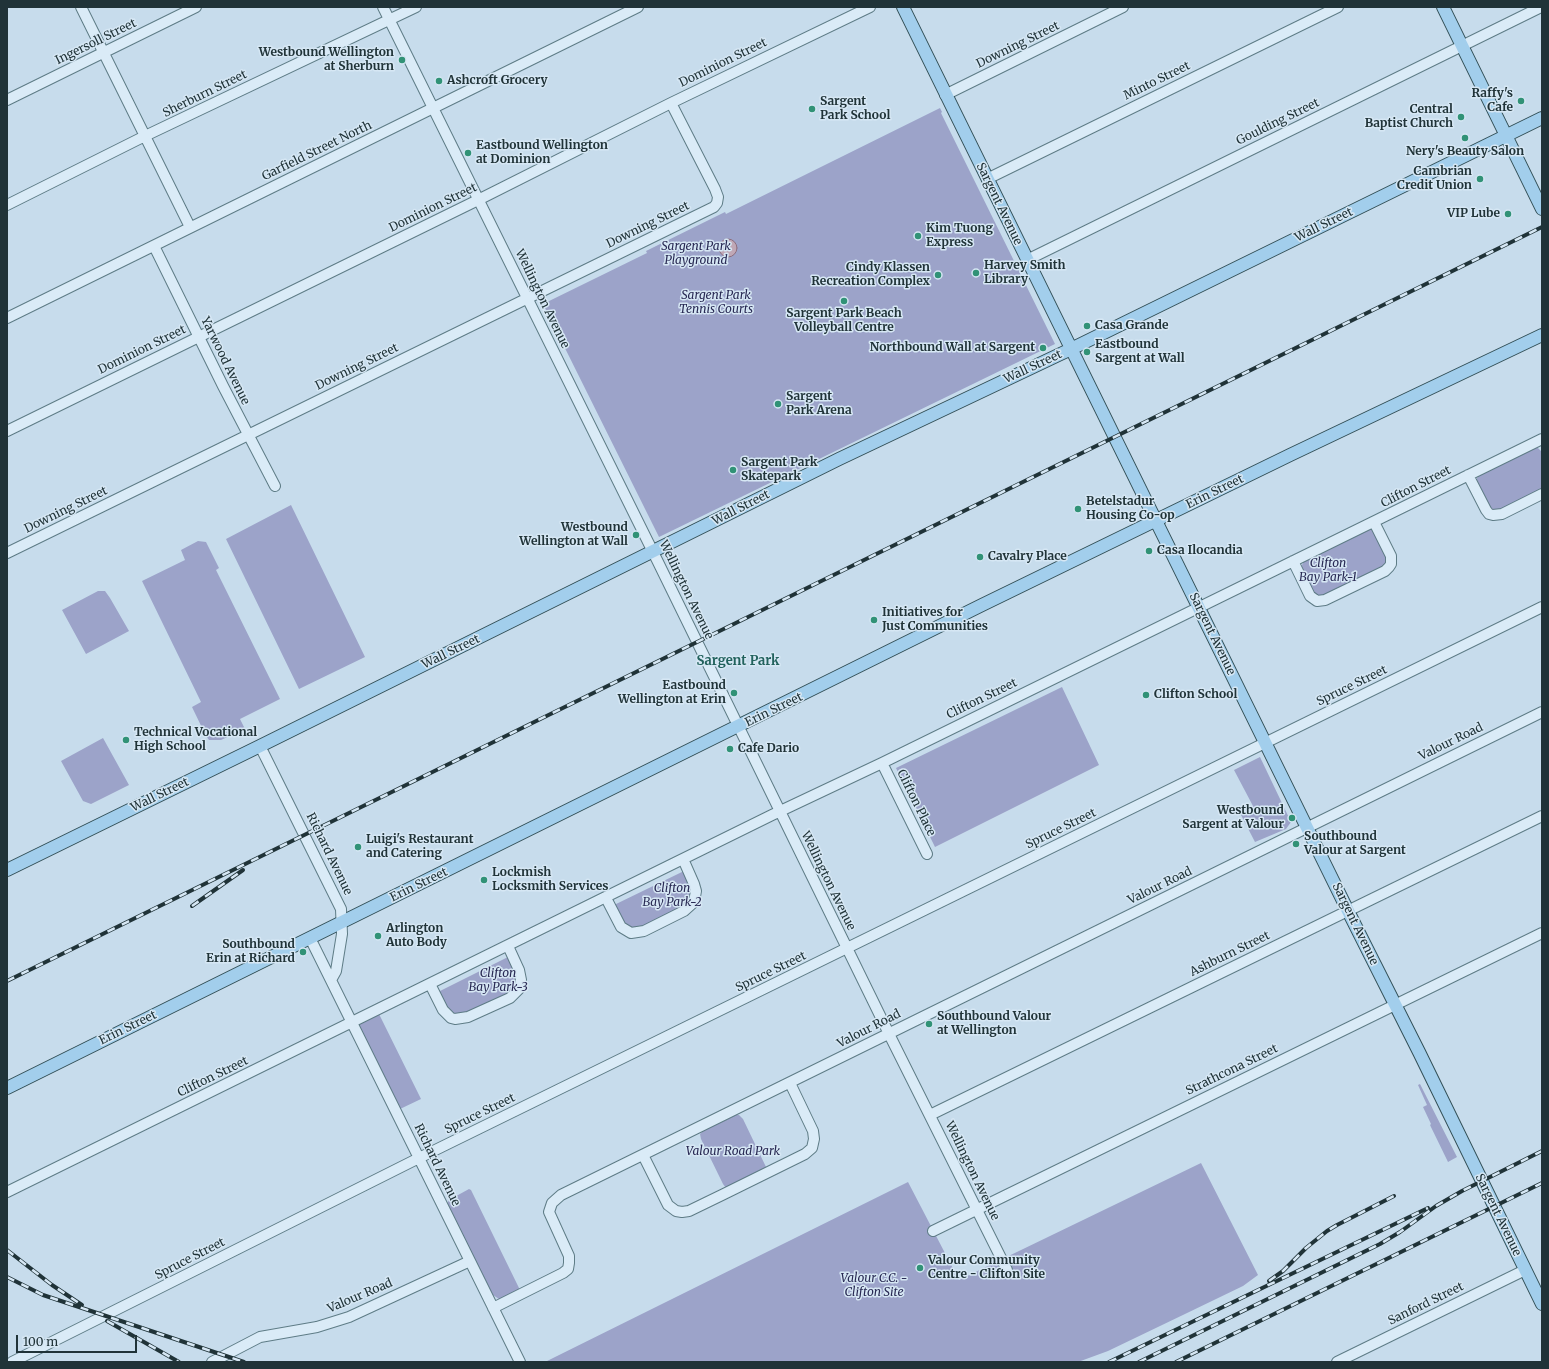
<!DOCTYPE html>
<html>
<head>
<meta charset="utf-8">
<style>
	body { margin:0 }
	#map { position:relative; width:1549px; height:1369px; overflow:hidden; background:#c7dcec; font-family:Merriweather,serif }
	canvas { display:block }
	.frame { position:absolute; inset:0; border:8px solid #203338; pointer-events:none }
	.scale { position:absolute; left:16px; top:1335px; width:121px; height:18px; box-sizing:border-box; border:2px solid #203338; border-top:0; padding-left:5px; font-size:12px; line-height:14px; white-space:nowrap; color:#203338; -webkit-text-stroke:3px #d6e7f4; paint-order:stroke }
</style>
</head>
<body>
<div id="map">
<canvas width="1549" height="1369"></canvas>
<div class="frame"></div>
<div class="scale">100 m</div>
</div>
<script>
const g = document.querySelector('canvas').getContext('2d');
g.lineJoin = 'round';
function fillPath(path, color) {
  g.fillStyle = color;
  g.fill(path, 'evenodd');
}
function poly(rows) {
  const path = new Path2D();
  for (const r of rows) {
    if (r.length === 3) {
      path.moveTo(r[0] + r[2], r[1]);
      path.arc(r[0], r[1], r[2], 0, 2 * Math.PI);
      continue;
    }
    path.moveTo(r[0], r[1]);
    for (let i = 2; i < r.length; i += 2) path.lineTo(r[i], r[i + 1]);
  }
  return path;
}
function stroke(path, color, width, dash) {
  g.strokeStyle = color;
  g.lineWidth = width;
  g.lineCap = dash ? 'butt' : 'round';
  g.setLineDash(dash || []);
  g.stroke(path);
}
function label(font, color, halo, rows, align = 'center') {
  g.font = font + ' Merriweather,serif';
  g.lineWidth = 3;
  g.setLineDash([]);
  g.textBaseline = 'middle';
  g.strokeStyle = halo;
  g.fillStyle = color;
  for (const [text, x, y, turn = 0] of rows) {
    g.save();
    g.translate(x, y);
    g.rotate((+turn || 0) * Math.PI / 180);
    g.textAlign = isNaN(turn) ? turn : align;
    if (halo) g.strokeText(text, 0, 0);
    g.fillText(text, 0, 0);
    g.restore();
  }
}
fillPath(poly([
	[940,108,942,112,941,113,1055,344,659,537,543,304,647,253,646,251,725,212,726,214],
	[1537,447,1542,452,1542,489,1500,510,1494,511,1489,508,1477,483,1477,478,1481,473,1531,448],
	[291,505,365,657,299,689,226,539],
	[1369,528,1373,529,1388,558,1386,564,1383,567,1325,596,1319,597,1314,594,1302,571,1302,565,1305,559],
	[198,541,206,542,219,568,216,570,280,699,240,719,245,729,221,740,209,740,206,736,192,707,201,702,142,581,185,560,181,550],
	[98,591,105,591,110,598,129,631,86,654,62,610],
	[1062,687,1099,765,935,847,896,768],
	[103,738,129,785,91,804,83,801,61,761],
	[1260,757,1291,822,1286,829,1255,842,1240,813,1253,806,1234,770],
	[684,871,692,889,689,903,642,928,633,928,625,925,614,905],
	[508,957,515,969,517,982,514,987,508,994,467,1014,458,1015,452,1013,449,1010,438,992],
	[379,1014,421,1099,400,1109,358,1025],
	[1420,1084,1457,1157,1448,1162,1430,1125,1431,1124,1423,1107,1427,1105,1418,1085],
	[736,1115,739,1115,743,1119,766,1167,765,1169,726,1188,723,1184,701,1139,700,1134,703,1131],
	[1201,1163,1258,1275,1243,1286,1185,1314,1108,1351,1078,1362,545,1362,908,1182,959,1280],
	[469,1189,471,1190,519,1288,519,1290,502,1299,499,1299,493,1295,447,1204,449,1200]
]), '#9ca3c9');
const water = poly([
	[728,248,9]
]);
fillPath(water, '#c0a8b6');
stroke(water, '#8e6f7f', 1);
const minor = poly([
	[81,7,190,227],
	[383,7,657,560,893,1042,1007,1270],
	[945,95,1123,7],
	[7,100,196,7],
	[987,179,1338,7],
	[7,205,145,136,416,7],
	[154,246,223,386,275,486],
	[1027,260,1541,7],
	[7,318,638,7],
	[7,431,478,200,671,103,870,7],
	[1468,475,1486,510,1489,514,1493,515,1502,514,1542,494],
	[7,553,714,207,717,203,718,197,715,189,671,103],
	[1293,561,1310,596,1317,601,1325,600,1385,571,1389,567,1391,564,1391,556,1374,522],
	[260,746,341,909,342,934,336,971,331,980],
	[882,763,927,854],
	[606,898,621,927,631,933,644,931,684,911,694,902,696,891,694,884,683,859],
	[310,938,520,1362],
	[430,984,443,1010,451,1018,455,1019,468,1017,510,998,519,989,521,980,519,970,508,946],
	[930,1115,1542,816],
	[643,1155,668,1205,676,1211,682,1212,689,1211,724,1194,805,1154,812,1148,814,1139,813,1131,790,1083],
	[7,1192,772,815,882,763,1542,439],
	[933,1231,1542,933],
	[493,1308,563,1273,568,1269,569,1263,569,1256,549,1212,552,1203,561,1195,1542,712],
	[12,1362,419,1158,1542,607],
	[212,1362,260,1337,317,1327,349,1317,470,1261],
	[1337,1362,1525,1270]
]);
const major = poly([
	[903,7,1348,911,1419,1052,1542,1304],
	[1443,7,1542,209],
	[7,870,260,746,839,459,1071,349,1542,118],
	[7,1088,982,605,1290,455,1542,335]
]);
stroke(minor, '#5e7c86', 12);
stroke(major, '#314e55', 14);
stroke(minor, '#daebf7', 10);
stroke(major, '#a2ceec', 12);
const rail = poly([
	[192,906,243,870],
	[7,981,1542,227],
	[7,1250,52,1285,82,1305],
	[7,1277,43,1295,244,1362],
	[1269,1281,1283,1271,1306,1248,1327,1231,1337,1225,1394,1196],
	[107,1321,179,1362],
	[1109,1362,1428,1208],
	[1139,1362,1380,1244,1400,1232,1436,1206,1462,1191,1542,1151],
	[1176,1362,1542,1183]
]);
stroke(rail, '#203338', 4);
stroke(rail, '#d6e7f4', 2.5, [8]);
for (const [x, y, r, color] of [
	[402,60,4,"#319276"],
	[439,81,4,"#319276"],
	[1521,101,4,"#319276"],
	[812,109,4,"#319276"],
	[1461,117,4,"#319276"],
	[1465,138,4,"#319276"],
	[468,153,4,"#319276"],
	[1480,179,4,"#319276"],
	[1508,214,4,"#319276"],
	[918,236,4,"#319276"],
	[976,273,4,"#319276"],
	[938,275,4,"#319276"],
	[844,301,4,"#319276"],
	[1087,326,4,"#319276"],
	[1043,348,4,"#319276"],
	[1087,352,4,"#319276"],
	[778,404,4,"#319276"],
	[733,470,4,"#319276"],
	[1078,509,4,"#319276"],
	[636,535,4,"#319276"],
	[1149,551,4,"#319276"],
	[980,557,4,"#319276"],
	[874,620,4,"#319276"],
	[734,693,4,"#319276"],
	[1146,695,4,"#319276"],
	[126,740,4,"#319276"],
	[730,749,4,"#319276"],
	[1292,818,4,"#319276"],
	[1296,844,4,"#319276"],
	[358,847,4,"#319276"],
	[484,880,4,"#319276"],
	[378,936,4,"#319276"],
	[303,952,4,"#319276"],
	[929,1024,4,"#319276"],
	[920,1268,4,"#319276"]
]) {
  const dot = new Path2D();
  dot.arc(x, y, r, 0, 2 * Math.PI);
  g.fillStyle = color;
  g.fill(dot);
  stroke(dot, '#d6e7f4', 1.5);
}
label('12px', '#203338', '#d6e7f4', [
	["Ingersoll Street",96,42,-26],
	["Downing Street",1018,45,-26],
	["Dominion Street",723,63,-26],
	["Minto Street",1157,81,-26],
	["Sherburn Street",205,94,-26],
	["Goulding Street",1278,122,-26],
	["Garfield Street North",317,151,-26],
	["Sargent Avenue",999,204,64],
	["Dominion Street",433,208,-26],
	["Downing Street",648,225,-26],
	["Wall Street",1324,225,-26],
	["Wellington Avenue",542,299,64],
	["Dominion Street",142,350,-26],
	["Yarwood Avenue",225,361,64],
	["Downing Street",357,367,-26],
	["Wall Street",1033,367,-25],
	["Clifton Street",1416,487,-27],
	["Erin Street",1215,492,-26],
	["Wall Street",741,508,-27],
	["Downing Street",66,510,-26],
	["Wellington Avenue",686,590,64],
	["Sargent Avenue",1212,634,64],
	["Wall Street",451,652,-26],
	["Spruce Street",1352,686,-26],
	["Clifton Street",982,699,-26],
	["Erin Street",774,710,-26],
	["Valour Road",1451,742,-26],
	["Wall Street",160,795,-26],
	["Clifton Place",916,803,64],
	["Spruce Street",1061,829,-26],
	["Richard Avenue",329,854,64],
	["Wellington Avenue",828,881,64],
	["Erin Street",419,885,-26],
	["Valour Road",1160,886,-26],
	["Sargent Avenue",1355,924,64],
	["Ashburn Street",1230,954,-26],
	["Spruce Street",771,972,-26],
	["Erin Street",128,1028,-26],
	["Valour Road",869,1029,-27],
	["Strathcona Street",1232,1070,-26],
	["Clifton Street",213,1077,-26],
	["Spruce Street",480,1114,-26],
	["Richard Avenue",437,1165,64],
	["Wellington Avenue",972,1171,64],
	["Sargent Avenue",1498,1215,64],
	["Spruce Street",190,1259,-27],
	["Valour Road",360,1296,-23],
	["Sanford Street",1426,1304,-26]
]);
label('bold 12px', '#203338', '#d6e7f4', [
	["Westbound Wellington",394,53,"right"],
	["at Sherburn",394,67,"right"],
	["Ashcroft Grocery",447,81],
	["Raffy's",1513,94,"right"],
	["Cafe",1513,108,"right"],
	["Sargent",820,102],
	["Park School",820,116],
	["Central",1453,110,"right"],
	["Baptist Church",1453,124,"right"],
	["Eastbound Wellington",476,146],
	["at Dominion",476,160],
	["Nery's Beauty Salon",1465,152,"center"],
	["Cambrian",1472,172,"right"],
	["Credit Union",1472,186,"right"],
	["VIP Lube",1500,214,"right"],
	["Kim Tuong",926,229],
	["Express",926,243],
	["Harvey Smith",984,266],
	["Library",984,280],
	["Cindy Klassen",930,268,"right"],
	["Recreation Complex",930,282,"right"],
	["Sargent Park Beach",844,314,"center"],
	["Volleyball Centre",844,328,"center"],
	["Casa Grande",1095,326],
	["Eastbound",1095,345],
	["Sargent at Wall",1095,359],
	["Northbound Wall at Sargent",1035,348,"right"],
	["Sargent",786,397],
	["Park Arena",786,411],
	["Sargent Park",741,463],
	["Skatepark",741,477],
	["Betelstadur",1086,502],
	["Housing Co-op",1086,516],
	["Westbound",628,528,"right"],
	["Wellington at Wall",628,542,"right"],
	["Casa Ilocandia",1157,551],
	["Cavalry Place",988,557],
	["Initiatives for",882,613],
	["Just Communities",882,627],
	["Eastbound",726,686,"right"],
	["Wellington at Erin",726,700,"right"],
	["Clifton School",1154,695],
	["Technical Vocational",134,733],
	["High School",134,747],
	["Cafe Dario",738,749],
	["Westbound",1284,811,"right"],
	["Sargent at Valour",1284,825,"right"],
	["Southbound",1304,837],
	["Valour at Sargent",1304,851],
	["Luigi's Restaurant",366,840],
	["and Catering",366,854],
	["Lockmish",492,873],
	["Locksmith Services",492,887],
	["Arlington",386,929],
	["Auto Body",386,943],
	["Southbound",295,945,"right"],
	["Erin at Richard",295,959,"right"],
	["Southbound Valour",937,1017],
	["at Wellington",937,1031],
	["Valour Community",928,1261],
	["Centre - Clifton Site",928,1275]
], 'left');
label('italic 12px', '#282953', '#d6e7f4', [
	["Sargent Park",696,247],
	["Playground",696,261],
	["Sargent Park",716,296],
	["Tennis Courts",716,310],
	["Clifton",1328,564],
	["Bay Park-1",1328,578],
	["Clifton",672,889],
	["Bay Park-2",672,903],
	["Clifton",498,974],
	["Bay Park-3",498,988],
	["Valour Road Park",733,1152],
	["Valour C.C. -",874,1279],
	["Clifton Site",874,1293]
]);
label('bold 13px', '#22625d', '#d6e7f4', [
	["Sargent Park",738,661]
]);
</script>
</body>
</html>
